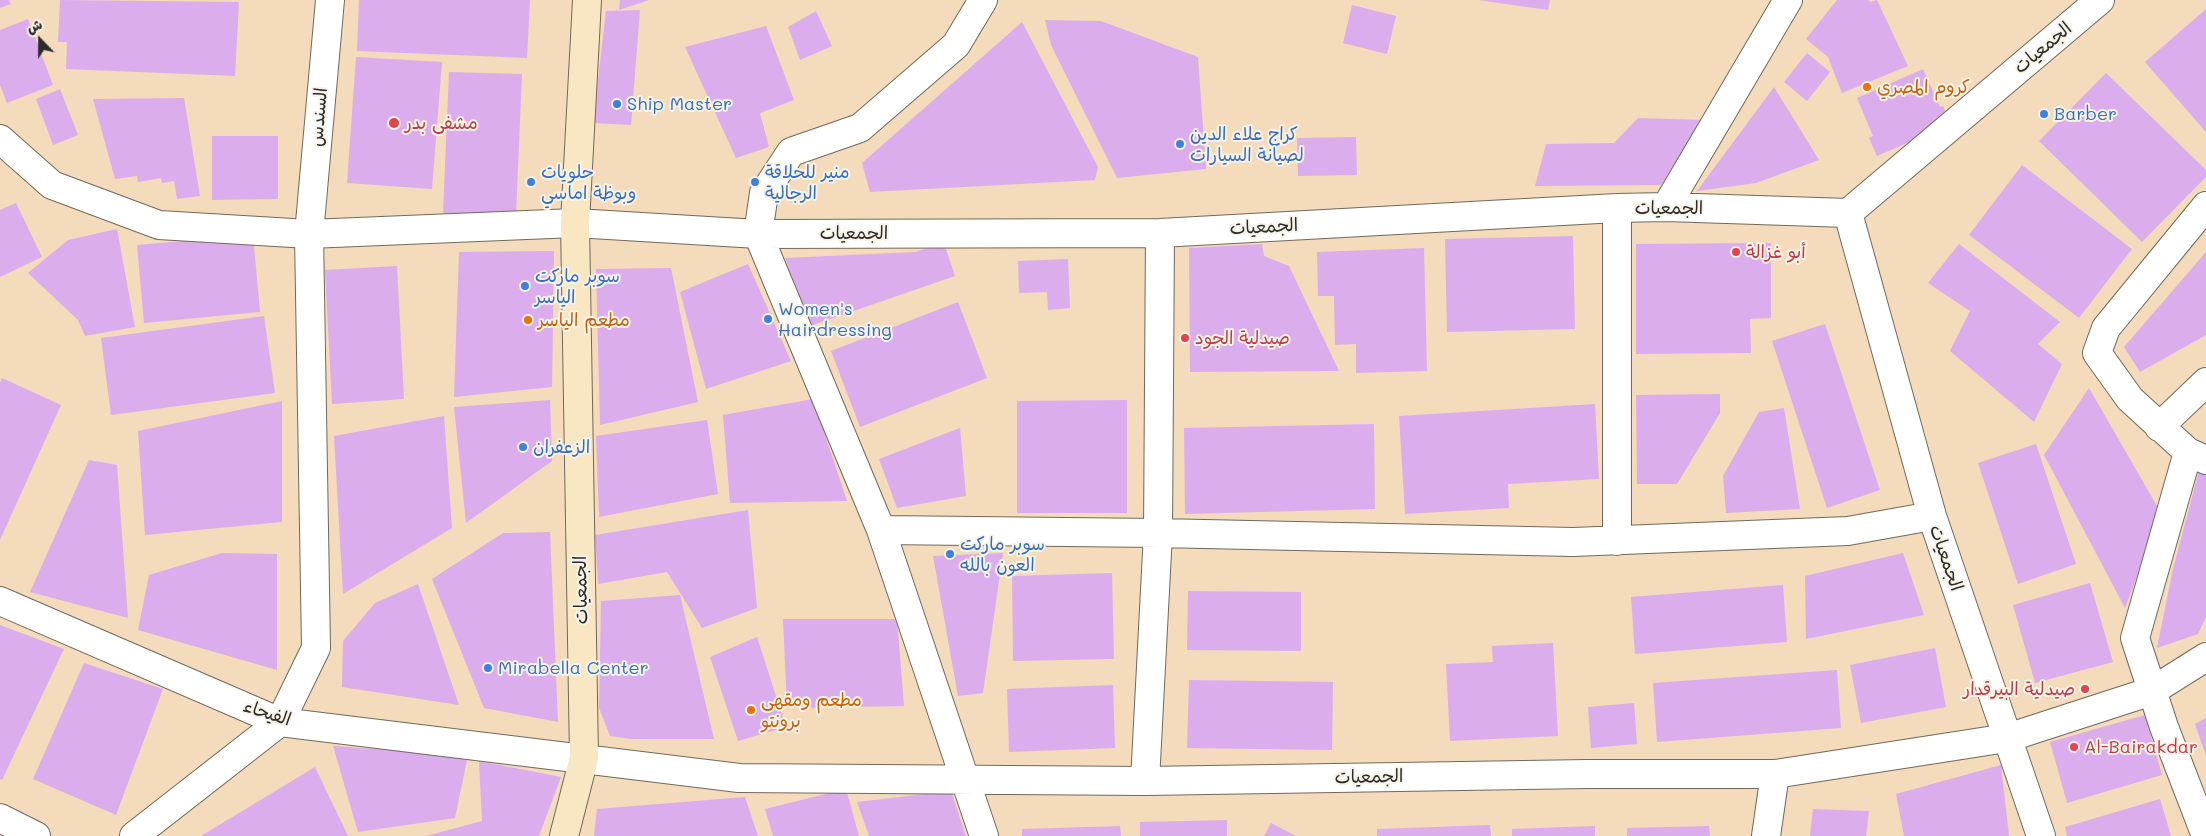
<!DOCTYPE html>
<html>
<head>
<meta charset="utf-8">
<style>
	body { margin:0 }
	#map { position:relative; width:2206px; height:836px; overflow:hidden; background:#f3dbbb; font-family:Mali,"Playpen Sans Arabic",sans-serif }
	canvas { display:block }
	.north { position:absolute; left:15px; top:15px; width:50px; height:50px; -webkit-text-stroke:4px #f7f3e8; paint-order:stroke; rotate:338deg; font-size:14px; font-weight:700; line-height:20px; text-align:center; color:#2b2b2b }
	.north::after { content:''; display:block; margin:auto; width:18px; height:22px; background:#2b2b2b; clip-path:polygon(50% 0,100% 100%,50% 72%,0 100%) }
</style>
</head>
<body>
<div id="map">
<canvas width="2206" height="836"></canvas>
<div class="north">ش</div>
</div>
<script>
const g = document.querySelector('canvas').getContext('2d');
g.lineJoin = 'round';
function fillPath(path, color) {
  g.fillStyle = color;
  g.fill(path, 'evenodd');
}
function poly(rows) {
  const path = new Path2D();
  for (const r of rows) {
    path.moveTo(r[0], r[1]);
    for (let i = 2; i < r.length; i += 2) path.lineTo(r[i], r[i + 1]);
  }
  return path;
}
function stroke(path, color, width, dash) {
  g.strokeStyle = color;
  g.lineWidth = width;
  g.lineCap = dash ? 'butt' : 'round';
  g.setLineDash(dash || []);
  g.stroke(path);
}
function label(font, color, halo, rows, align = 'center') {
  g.font = font + ' Mali,"Playpen Sans Arabic",sans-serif';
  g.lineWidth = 4;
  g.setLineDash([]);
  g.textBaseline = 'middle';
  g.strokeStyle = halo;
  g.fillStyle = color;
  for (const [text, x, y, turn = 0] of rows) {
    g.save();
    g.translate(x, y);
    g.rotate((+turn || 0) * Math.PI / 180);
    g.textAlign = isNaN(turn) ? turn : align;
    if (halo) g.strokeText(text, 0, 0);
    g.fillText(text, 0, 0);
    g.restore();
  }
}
fillPath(poly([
	[0,0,9,0,11,4,0,8],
	[60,0,239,2,235,76,66,69,67,42,58,42],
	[359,0,530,0,527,58,357,51],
	[620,0,649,0,619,10],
	[1478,0,1550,0,1548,10],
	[1837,0,1868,0,1871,2,1877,0,1908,66,1842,93,1828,57,1806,39],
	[1352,5,1396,16,1387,54,1343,43],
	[2206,9,2206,132,2145,62],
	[640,10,631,125,593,123,606,11],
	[816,11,832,46,800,60,788,27],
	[28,19,53,85,7,103,0,85,0,30],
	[1045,20,1101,21,1198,57,1206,169,1117,178,1051,45],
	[1022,22,1098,167,1095,180,870,192,862,163],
	[766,26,794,100,760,113,769,147,736,158,685,47],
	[1807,53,1830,72,1807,101,1784,82],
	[356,57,442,62,432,189,347,183],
	[1923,69,1940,107,1943,106,1951,124,1877,156,1869,138,1873,136,1857,98],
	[449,72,522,74,516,215,443,213],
	[2106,73,2206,170,2206,177,2142,242,2039,141],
	[1774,87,1819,160,1756,183,1697,191],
	[60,89,78,135,53,145,36,99],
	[184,98,200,196,177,199,174,181,162,183,161,178,138,182,137,176,115,179,93,99],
	[1638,118,1705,120,1661,185,1535,186,1546,144,1614,143],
	[212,136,278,136,278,199,212,200],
	[1356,137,1357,175,1298,176,1297,138],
	[2022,165,2132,249,2079,318,1969,235],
	[16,203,42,257,0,277,0,210],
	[117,229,135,327,85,336,78,320,28,273,68,240],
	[253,235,260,312,144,323,137,245],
	[1573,236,1575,329,1447,332,1445,239],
	[944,243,955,276,810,326,785,258,915,252],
	[1771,243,1771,318,1750,319,1751,353,1636,354,1636,244],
	[1262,244,1264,256,1289,266,1339,371,1190,372,1189,248],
	[1959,244,2060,322,2038,344,2062,364,2034,422,1950,351,1970,311,1928,283],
	[1424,248,1427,371,1356,373,1356,344,1335,345,1334,296,1318,296,1317,252],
	[554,251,552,387,454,397,459,252],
	[2206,252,2206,335,2140,372,2124,347],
	[1068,259,1070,308,1048,310,1047,292,1019,293,1018,261],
	[748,264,791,361,706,389,680,292],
	[397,266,404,399,332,404,325,270],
	[671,268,698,402,600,425,596,269],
	[958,302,987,378,860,427,831,351],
	[264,316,275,393,111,415,101,338],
	[1825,324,1880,490,1827,508,1772,341],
	[2,378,61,405,0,540,0,383],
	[2089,388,2161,513,2125,608,2044,455],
	[1720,394,1720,413,1677,484,1637,484,1636,395],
	[813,399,847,501,730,503,723,415],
	[550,400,552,461,466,523,454,407],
	[1127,400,1127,513,1017,513,1017,401],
	[282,401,282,522,145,535,138,431],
	[1595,404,1599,479,1508,484,1509,508,1405,514,1399,416],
	[1784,408,1800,509,1726,513,1723,476,1759,412],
	[444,416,452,528,343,594,334,436],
	[707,420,718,494,599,517,596,436],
	[1374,424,1375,509,1185,514,1184,428],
	[960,428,966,496,897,508,879,459],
	[2036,444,2076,564,2018,584,1978,463],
	[89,460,117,465,128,618,30,592],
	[2200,467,2206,470,2206,617,2198,634,2157,648,2173,569],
	[748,510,757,608,702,628,667,572,598,584,595,535],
	[550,532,558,722,484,708,432,579,503,533],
	[222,553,277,554,277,670,138,630,149,575],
	[1003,553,983,693,958,696,933,556],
	[1903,553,1924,615,1806,639,1805,576],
	[1112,573,1114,659,1013,661,1012,576],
	[2090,583,2113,662,2035,683,2013,605],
	[418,584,459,705,342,687,343,641,375,603],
	[1783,585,1787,642,1635,654,1631,597],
	[1188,591,1301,592,1301,651,1187,650],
	[680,595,714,739,631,739,610,736,599,708,601,601],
	[783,619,897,619,904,706,787,708],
	[0,625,64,649,2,780,0,779],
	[757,637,786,727,738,741,710,657],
	[1553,643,1558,736,1450,741,1446,664,1493,662,1492,646],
	[1935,648,1946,707,1861,723,1850,665],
	[84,663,163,689,116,815,33,779],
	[1837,670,1841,728,1657,742,1653,683],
	[1189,680,1333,682,1332,750,1187,748],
	[1113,685,1115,748,1009,752,1007,689],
	[1634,703,1637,744,1591,748,1588,707],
	[2145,715,2162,775,2067,803,2050,742],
	[2206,718,2206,756,2195,724],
	[333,746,468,755,455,818,358,832],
	[479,761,561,777,539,836,426,836,482,821],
	[2001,765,2009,836,1904,836,1896,794],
	[315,767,348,836,201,836],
	[846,789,859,836,773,836,765,809],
	[951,791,966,836,869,836,857,802],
	[745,797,758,836,594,836,597,809],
	[2160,799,2171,836,2067,836,2065,827],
	[1813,809,1869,811,1866,836,1810,836],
	[1227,820,1227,836,1140,836,1140,822],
	[1271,823,1296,836,1264,836],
	[1490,825,1491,836,1377,836,1377,829],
	[1120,826,1121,836,1022,836,1022,829],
	[1595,826,1595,836,1512,836,1512,829],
	[1709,826,1710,836,1627,836,1627,828]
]), '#dbaded');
const minor = poly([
	[0,139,52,185,159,225,309,234,575,223,758,234,1160,233,1617,208,1666,207,1848,213,2100,0],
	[2206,206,2106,328,2097,353,2130,399,2188,452,2206,460],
	[1666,207,1788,0],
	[1848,213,1932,516],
	[2159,427,2206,382],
	[2188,452,2135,638,2164,727,2206,836],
	[881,530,758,234,764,193,791,152,860,128,956,45,983,0],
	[1617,541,1617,208],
	[0,601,280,722,739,778,1145,781,1588,774,1775,774,2007,738,2152,691,2206,657],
	[1145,781,1158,533,1160,233],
	[0,818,36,836],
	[134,836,280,722,316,648,309,234,330,0],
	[984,836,881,530,1158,533,1573,542,1848,531,1932,516,2041,836],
	[1766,836,1775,774]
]);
const secondary = poly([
	[564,836,584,758,575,223,587,0]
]);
stroke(minor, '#71695d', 30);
stroke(secondary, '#71695d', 30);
stroke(minor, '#fff', 28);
stroke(secondary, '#f9e7c3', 28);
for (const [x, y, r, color] of [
	[1867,87,5,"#e8710a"],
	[617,104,5,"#3f7fe0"],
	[2044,114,5,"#3f7fe0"],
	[394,123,6,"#e0444e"],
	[1180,144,5,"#3f7fe0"],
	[531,182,5,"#3f7fe0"],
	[755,182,5,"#3f7fe0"],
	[1736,252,5,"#e0444e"],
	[525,286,5,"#3f7fe0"],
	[768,319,5,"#3f7fe0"],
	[528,320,5,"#e8710a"],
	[1185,338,5,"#e0444e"],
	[523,447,5,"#3f7fe0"],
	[950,554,5,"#3f7fe0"],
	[488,668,5,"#3f7fe0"],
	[2085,689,5,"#e0444e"],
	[751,710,5,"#e8710a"],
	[2074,747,5,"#e0444e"]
]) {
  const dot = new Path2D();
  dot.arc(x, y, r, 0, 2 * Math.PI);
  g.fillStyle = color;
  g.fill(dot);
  stroke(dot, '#f7f3e8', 2);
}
label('18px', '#2b2b2b', '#f7f3e8', [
	["الجمعيات",2043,48,-40],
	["السندس",319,117,-85],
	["الجمعيات",1669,208],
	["الجمعيات",1264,227,-3],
	["الجمعيات",854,233],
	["الجمعيات",1946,558,71],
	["الجمعيات",581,590,-91],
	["الفيحاء",267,713,18],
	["الجمعيات",1369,777,-1]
]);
label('18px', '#c56008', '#f7f3e8', [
	["كروم المصري",1877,87],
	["مطعم الياسر",538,320],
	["مطعم ومقهى",761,700],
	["برونتو",761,721]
], 'left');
label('18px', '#366cbe', '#f7f3e8', [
	["Ship Master",627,104],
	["Barber",2054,114],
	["كراج علاء الدين",1190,134],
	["لصيانة السيارات",1190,155],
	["حلويات",541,172],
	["وبوظة اماسي",541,193],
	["منير للحلاقة",765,172],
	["الرجالية",765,193],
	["سوبر ماركت",535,276],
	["الياسر",535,297],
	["Women's",778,309],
	["Hairdressing",778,330],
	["الزعفران",533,447],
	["سوبر ماركت",960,544],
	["العون بالله",960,565],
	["Mirabella Center",498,668]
], 'left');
label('18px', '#be3a42', '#f7f3e8', [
	["مشفى بدر",405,123],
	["أبو غزالة",1746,252],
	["صيدلية الجود",1195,338],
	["صيدلية البيرقدار",2075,689,"right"],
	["Al-Bairakdar",2084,747]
], 'left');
</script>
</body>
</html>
